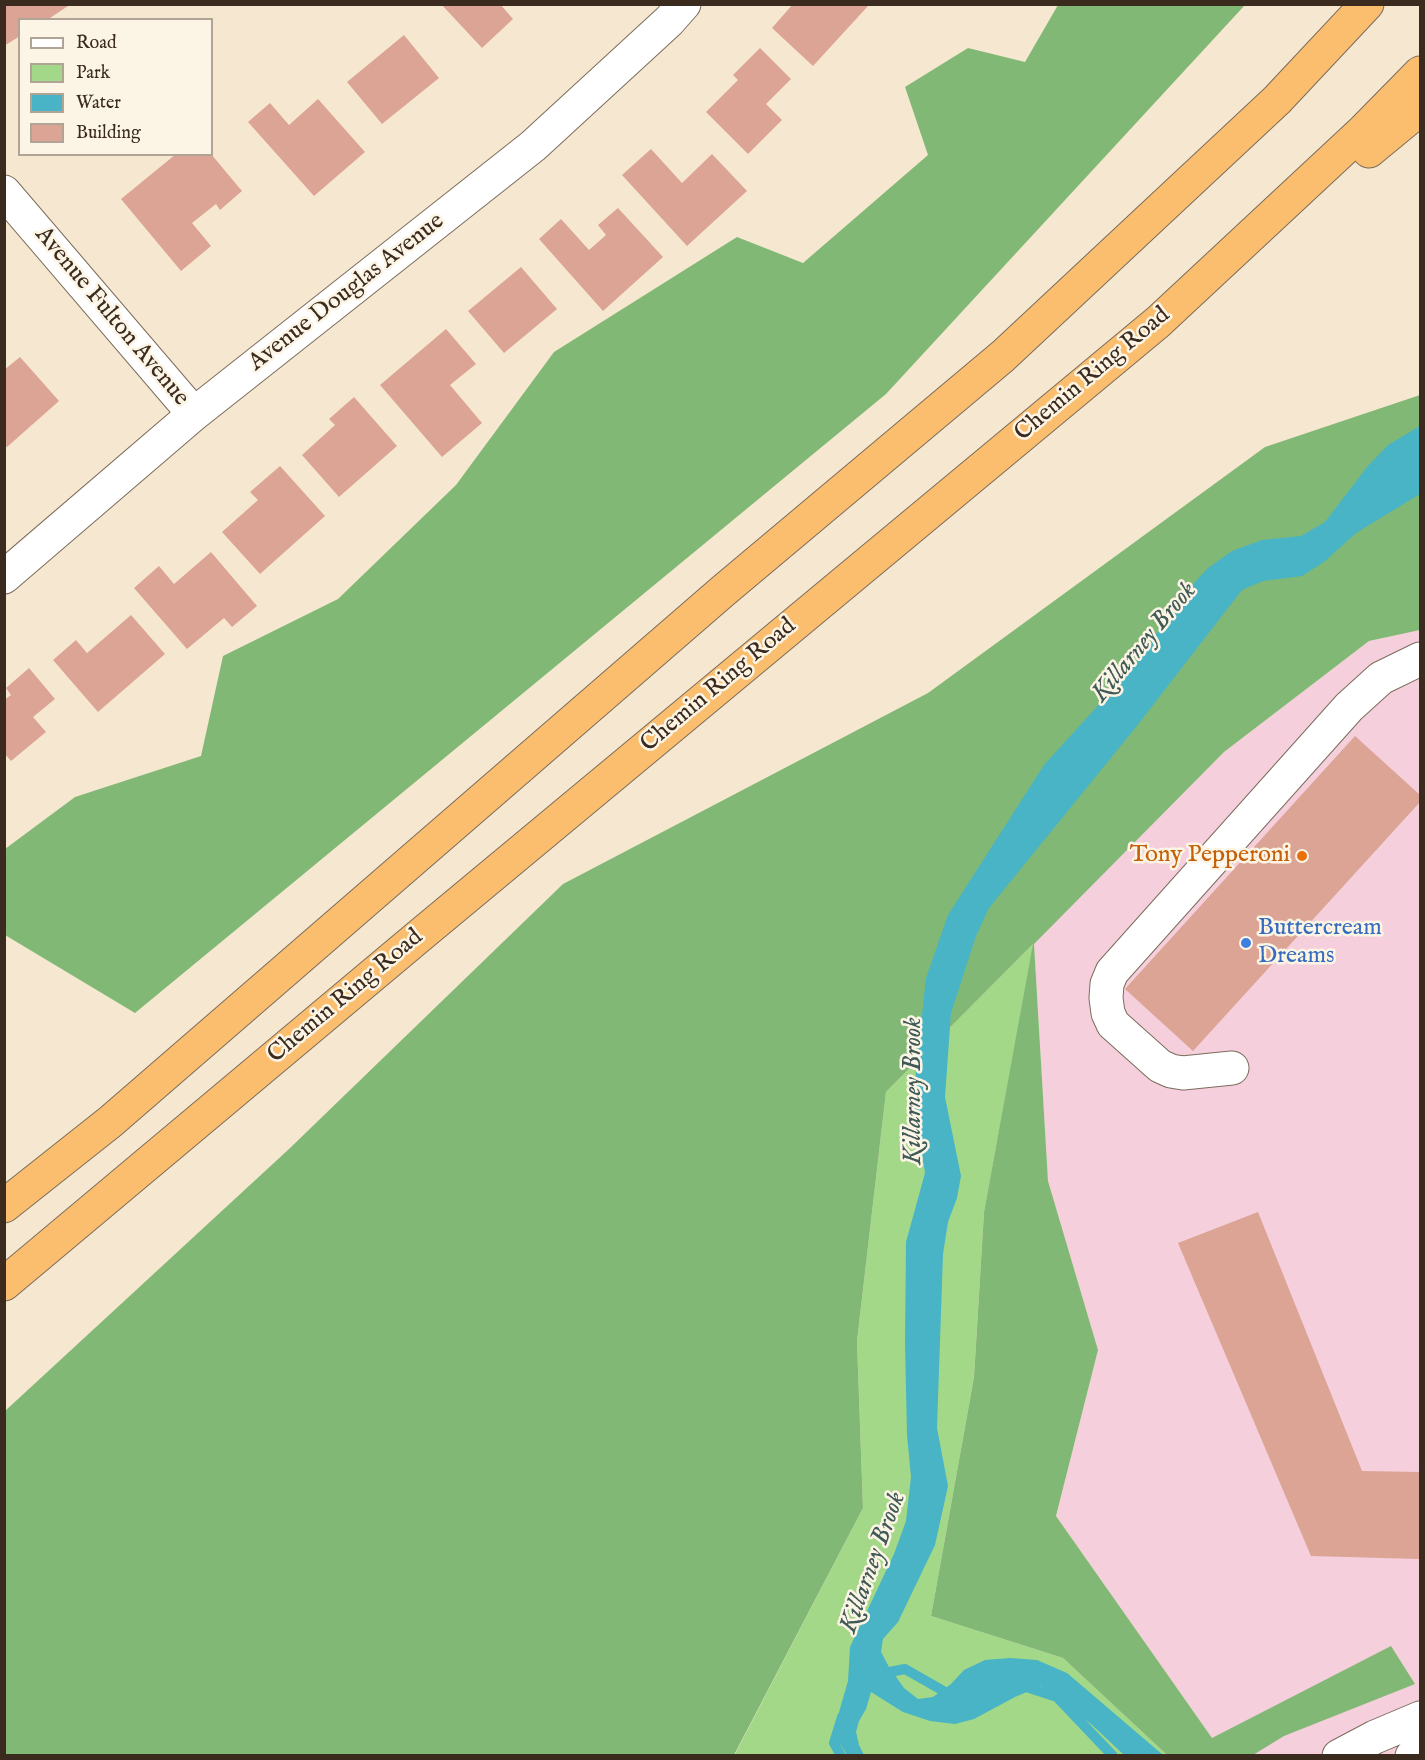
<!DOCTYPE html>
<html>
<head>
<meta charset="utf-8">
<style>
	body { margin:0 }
	#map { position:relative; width:1425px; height:1760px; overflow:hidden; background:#f6e8d0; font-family:"IM FELL English",serif }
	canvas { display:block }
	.frame { position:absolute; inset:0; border:6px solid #3b2a1e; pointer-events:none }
	.legend { position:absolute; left:18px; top:18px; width:195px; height:138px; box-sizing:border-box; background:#fcf5e5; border:2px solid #afa495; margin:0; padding:8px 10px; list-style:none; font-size:18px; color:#3b2a1e }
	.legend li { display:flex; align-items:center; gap:12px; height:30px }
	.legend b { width:30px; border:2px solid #afa495 }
</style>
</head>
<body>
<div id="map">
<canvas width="1425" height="1760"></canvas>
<div class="frame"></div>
<ul class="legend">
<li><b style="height:8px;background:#fff"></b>Road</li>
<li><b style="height:16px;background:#a3d889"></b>Park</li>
<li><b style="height:16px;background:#48b4c5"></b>Water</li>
<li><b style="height:16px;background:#dca495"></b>Building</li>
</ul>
</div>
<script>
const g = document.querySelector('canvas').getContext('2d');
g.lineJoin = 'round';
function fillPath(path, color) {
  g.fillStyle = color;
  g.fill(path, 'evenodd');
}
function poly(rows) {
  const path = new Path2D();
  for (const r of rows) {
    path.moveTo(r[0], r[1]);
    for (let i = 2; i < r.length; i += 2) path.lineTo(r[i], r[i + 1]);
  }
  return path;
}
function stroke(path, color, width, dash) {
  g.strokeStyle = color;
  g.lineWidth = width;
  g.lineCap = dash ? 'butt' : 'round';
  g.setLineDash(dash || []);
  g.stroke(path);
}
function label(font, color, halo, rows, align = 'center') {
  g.font = font + ' "IM FELL English",serif';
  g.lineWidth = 5;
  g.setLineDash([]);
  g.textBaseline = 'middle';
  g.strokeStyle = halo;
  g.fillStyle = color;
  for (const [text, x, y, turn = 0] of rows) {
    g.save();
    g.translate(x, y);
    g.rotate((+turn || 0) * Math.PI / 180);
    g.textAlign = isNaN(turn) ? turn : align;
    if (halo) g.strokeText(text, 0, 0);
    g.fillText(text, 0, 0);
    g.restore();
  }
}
fillPath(poly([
	[1420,630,1420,1752,1412,1756,1224,1755,1056,1516,1098,1350,1048,1181,1034,943,1224,752,1369,641]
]), '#f5cfdb');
fillPath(poly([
	[1034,943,984,1212,974,1377,931,1616,1063,1658,1167,1755,734,1756,863,1508,857,1341,886,1092]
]), '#a3d889');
fillPath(poly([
	[1058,5,1245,5,886,394,135,1013,5,935,5,849,75,797,201,756,223,656,338,599,456,485,554,352,737,237,803,263,928,155,905,87,968,48,1025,62],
	[1420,395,1420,630,1369,641,1224,752,1034,944,1048,1181,1098,1350,1056,1516,1212,1738,1391,1646,1415,1684,1284,1736,1253,1755,1167,1755,1063,1658,931,1616,974,1377,984,1212,1033,944,886,1092,857,1341,863,1508,734,1755,5,1756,5,1411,289,1149,563,884,928,693,1265,447]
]), '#82b875');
fillPath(poly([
	[1420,426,1420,494,1356,533,1324,562,1302,576,1263,581,1242,590,1136,727,989,908,976,936,951,1013,945,1097,961,1176,957,1198,948,1222,943,1254,937,1428,948,1486,935,1545,898,1622,883,1639,881,1652,889,1667,904,1688,918,1699,933,1697,951,1684,964,1670,985,1660,1010,1658,1037,1660,1067,1673,1163,1755,1124,1755,1091,1724,1041,1686,1015,1697,974,1719,955,1724,930,1721,903,1712,871,1692,866,1709,859,1721,856,1732,859,1745,864,1755,847,1755,839,1742,837,1719,848,1681,850,1647,894,1554,906,1521,911,1477,907,1435,905,1343,906,1242,925,1173,913,1099,926,978,948,915,1044,765,1133,667,1185,593,1208,568,1232,551,1262,540,1301,536,1325,522,1367,467,1388,445]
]), '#48b4c5');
stroke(poly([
	[879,1674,905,1669,954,1697],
	[1020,1685,1057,1697,1113,1756],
	[841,1756,834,1743,842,1717]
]), '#48b4c5', 10);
fillPath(poly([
	[4,4,71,4,47,20,20,20,20,36,4,46],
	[441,4,500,4,513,19,482,48],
	[793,4,867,4,868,6,813,66,772,28],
	[404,35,439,78,382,124,347,82],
	[760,48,791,79,766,104,782,120,748,154,706,112,738,80,733,75],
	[318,99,365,152,314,196,248,122,270,103,289,125],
	[651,149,682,183,712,154,747,191,687,246,622,175],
	[176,154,211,154,242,191,220,210,216,204,192,223,211,246,181,271,121,199],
	[618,208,663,257,603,311,539,239,561,219,589,250,606,235,598,225],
	[521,267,557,309,504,353,468,311],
	[446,329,476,364,450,385,482,423,442,457,380,385],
	[20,357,59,401,7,447,4,444,4,370],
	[354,397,397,446,339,497,302,455,335,425,329,419],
	[280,466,325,516,260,574,222,532,258,500,250,492],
	[211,552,257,606,232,627,224,618,187,649,134,588,159,566,174,584],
	[131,615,165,654,98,712,53,660,76,640,87,653],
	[29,668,55,699,33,717,46,732,11,761,4,753,4,700,11,695,6,688],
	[1355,736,1420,795,1420,802,1193,1051,1125,989],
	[1258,1212,1362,1471,1420,1472,1420,1559,1311,1556,1178,1243]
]), '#dca495');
const minor = poly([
	[4,192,194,414],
	[4,577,194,414,533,146,669,21,684,4],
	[1232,1068,1183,1073,1171,1071,1160,1066,1113,1024,1108,1013,1106,998,1107,984,1112,972,1349,707,1381,678,1420,659],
	[1339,1756,1375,1737,1420,1718],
	[1412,1756,1420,1752]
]);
const highway = poly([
	[1369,151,1420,109],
	[4,1206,110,1122,723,591,1003,356,1277,100,1367,4],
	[4,1284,418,937,1158,322,1363,131,1420,73]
]);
stroke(minor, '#7c6c5c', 35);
stroke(highway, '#7c6c5c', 35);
stroke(minor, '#fff', 33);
stroke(highway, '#fabe6e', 33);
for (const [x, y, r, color] of [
	[1302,856,6,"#e8710a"],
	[1246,943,6,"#3f7fe0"]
]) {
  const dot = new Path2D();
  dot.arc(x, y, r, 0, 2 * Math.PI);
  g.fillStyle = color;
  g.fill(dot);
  stroke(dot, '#fcf5e5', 2);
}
label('24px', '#3b2a1e', '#fcf5e5', [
	["Avenue Douglas Avenue",347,293,-38],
	["Avenue Fulton Avenue",111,317,50],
	["Chemin Ring Road",1093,375,-40],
	["Chemin Ring Road",719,686,-40],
	["Chemin Ring Road",346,997,-40]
]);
label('24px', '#c56008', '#fcf5e5', [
	["Tony Pepperoni",1290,856]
], 'right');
label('24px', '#366cbe', '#fcf5e5', [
	["Buttercream",1258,929],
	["Dreams",1258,957]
], 'left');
label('italic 26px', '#405a58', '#fcf5e5', [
	["Killarney Brook",1145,643,-50],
	["Killarney Brook",915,1091,-90],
	["Killarney Brook",874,1563,-70]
]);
</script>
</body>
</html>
